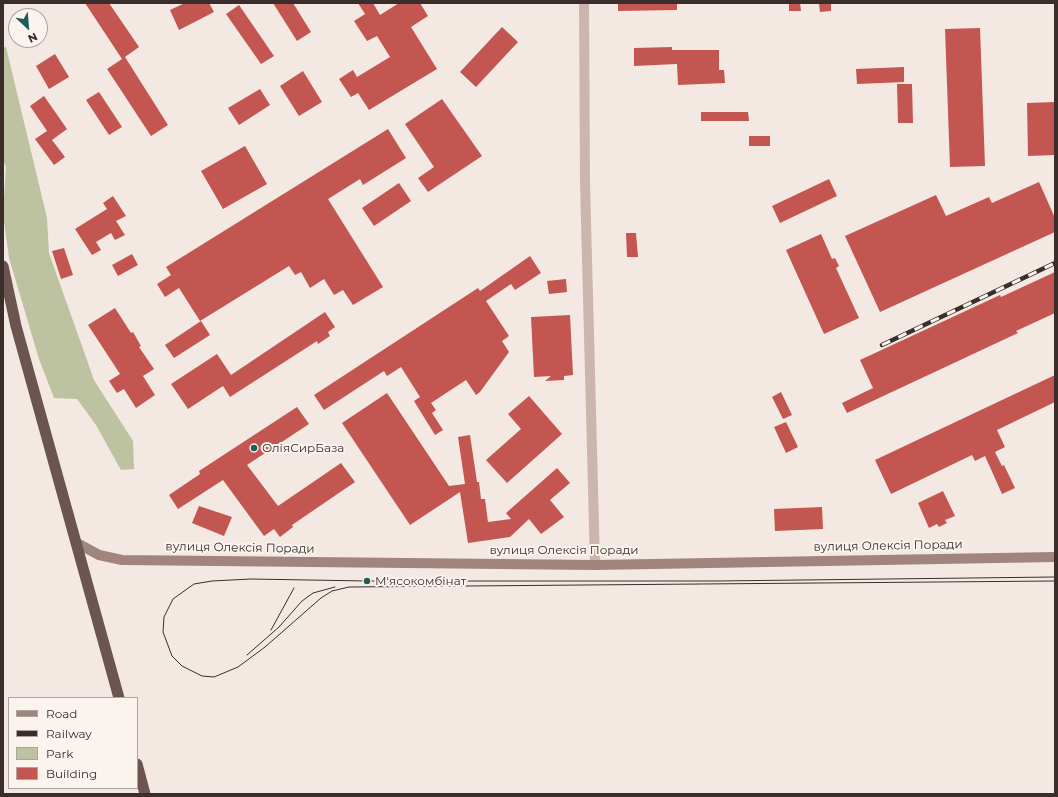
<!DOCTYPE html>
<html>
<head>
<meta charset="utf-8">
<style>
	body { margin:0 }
	#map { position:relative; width:1058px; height:797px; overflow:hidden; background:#f3e8e2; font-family:Montserrat,sans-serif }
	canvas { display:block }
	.frame { position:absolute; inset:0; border:4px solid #3a2d2c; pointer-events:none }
	.legend { position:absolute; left:8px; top:697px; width:130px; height:92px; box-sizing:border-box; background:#faf3ee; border:1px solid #ada4a0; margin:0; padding:5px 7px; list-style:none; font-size:12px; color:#3a2d2c }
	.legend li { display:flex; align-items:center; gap:8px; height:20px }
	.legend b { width:20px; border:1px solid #ada4a0 }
	.north { position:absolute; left:8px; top:8px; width:40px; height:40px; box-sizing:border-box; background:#faf3ee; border:1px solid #ada4a0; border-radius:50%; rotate:154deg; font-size:11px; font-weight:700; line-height:16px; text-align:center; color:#3a2d2c }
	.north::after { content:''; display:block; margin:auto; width:14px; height:18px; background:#215b55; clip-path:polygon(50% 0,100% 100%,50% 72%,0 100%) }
</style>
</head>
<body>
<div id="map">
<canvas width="1058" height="797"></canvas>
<div class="frame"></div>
<ul class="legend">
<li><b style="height:5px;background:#a0847e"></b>Road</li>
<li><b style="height:5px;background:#3a2d2c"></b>Railway</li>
<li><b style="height:11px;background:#bdc3a1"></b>Park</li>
<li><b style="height:11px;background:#c35650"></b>Building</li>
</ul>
<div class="north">N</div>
</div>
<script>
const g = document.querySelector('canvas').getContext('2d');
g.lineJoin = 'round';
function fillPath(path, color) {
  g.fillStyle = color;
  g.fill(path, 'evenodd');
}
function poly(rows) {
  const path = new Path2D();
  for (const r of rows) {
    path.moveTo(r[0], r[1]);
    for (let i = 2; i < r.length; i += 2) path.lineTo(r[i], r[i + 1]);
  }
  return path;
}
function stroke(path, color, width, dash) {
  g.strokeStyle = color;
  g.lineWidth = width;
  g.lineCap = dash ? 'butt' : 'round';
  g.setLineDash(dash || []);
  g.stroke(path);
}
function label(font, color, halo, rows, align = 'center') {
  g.font = font + ' Montserrat,sans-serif';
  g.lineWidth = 4;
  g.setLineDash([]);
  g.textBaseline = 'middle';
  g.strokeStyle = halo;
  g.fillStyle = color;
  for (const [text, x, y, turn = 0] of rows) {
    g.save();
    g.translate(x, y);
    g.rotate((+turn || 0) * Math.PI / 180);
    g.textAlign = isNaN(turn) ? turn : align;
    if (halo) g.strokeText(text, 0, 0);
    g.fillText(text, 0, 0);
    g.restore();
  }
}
fillPath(poly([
	[6,47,47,218,49,253,94,380,133,441,134,469,121,470,96,425,77,399,54,398,39,359,9,258,3,214,6,167,3,160,3,48]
]), '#bdc3a1');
fillPath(poly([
	[85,3,109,3,139,47,122,59],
	[185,3,209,3,214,12,179,30,170,10],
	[273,3,293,3,311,32,297,41],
	[358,3,373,3,380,15,399,3,420,3,428,16,411,27,437,69,369,110,358,93,351,97,339,79,353,70,357,77,390,57,377,36,367,41,354,21,365,14],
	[618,3,677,3,677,10,618,11],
	[789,3,800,3,801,11,789,11],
	[819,3,831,3,831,11,820,12],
	[239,5,274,56,261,64,226,14],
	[502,27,518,42,476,87,460,72],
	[980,28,985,166,950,167,945,29],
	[672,47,672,50,719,50,719,70,724,70,725,83,678,85,677,64,634,66,634,48],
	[55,54,69,77,49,89,36,66],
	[125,57,168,125,151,136,107,69],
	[904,67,904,82,857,84,856,69],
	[303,71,322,102,299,116,280,86],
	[897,84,912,84,913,123,898,123],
	[260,89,270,105,239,125,228,108],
	[99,92,122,127,109,135,86,100],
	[44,96,67,129,52,140,65,157,54,165,35,139,47,131,30,106],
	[442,99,482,156,428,192,418,178,434,167,405,124],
	[1055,102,1055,155,1028,156,1027,103],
	[701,112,748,112,749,121,701,121],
	[388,129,406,158,363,185,360,179,328,199,383,287,353,305,343,290,334,295,324,279,310,288,301,272,295,275,289,266,200,321,179,288,165,297,157,284,171,275,166,267],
	[749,136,770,136,770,146,749,146],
	[245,146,267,184,223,209,201,171],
	[829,179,837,196,780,223,772,206],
	[1039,182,1055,218,1055,232,880,312,845,236,936,195,946,216,989,197,992,203],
	[399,183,411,201,374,226,362,208],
	[113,196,126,216,116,221,125,235,115,240,111,233,96,242,101,250,92,255,75,229,107,209,103,203],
	[626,233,636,233,638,257,627,257],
	[821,234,832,259,835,258,839,266,836,268,859,318,824,334,786,250],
	[64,248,73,275,61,279,52,251],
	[132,254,138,265,118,276,112,265],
	[530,256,541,273,515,290,511,284,486,301,509,336,502,341,509,352,480,392,476,395,466,380,431,403,436,410,432,413,443,430,435,435,414,401,420,397,401,367,387,376,384,371,324,410,314,395,478,288,480,291],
	[1055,272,1055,313,1016,331,1018,333,847,413,842,403,873,388,860,360,1000,295,1001,297],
	[566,279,567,292,549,294,547,281],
	[115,308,131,333,133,332,141,346,139,347,154,369,143,376,155,395,136,408,124,389,117,393,109,381,120,374,88,325],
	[325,312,335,327,328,332,330,336,318,344,317,341,230,397,223,386,188,409,171,384,217,354,231,375],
	[570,315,573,375,564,376,564,380,545,381,551,376,534,377,531,317],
	[201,321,210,335,174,358,165,345],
	[1055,375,1055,402,997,430,1005,447,995,452,1002,466,1004,465,1015,488,1002,494,985,456,975,461,972,455,891,494,875,460],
	[781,392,792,415,783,419,772,397],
	[387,393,449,486,465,484,458,437,470,435,477,482,479,482,481,499,485,499,488,522,511,519,506,513,557,468,570,483,550,500,564,517,541,534,529,519,510,537,468,543,460,492,410,525,342,423],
	[529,396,562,434,507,483,486,460,521,429,508,414],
	[297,407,309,424,247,465,278,506,341,463,355,482,292,525,293,527,280,537,274,529,264,536,223,480,178,509,169,495,200,474,199,471],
	[786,422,798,447,786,453,774,427],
	[943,491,955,516,945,520,947,523,939,527,937,524,929,528,918,503],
	[199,506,232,517,224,536,192,523],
	[822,507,823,529,775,531,774,509]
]), '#c35650');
stroke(poly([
	[584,3,585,182,595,565]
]), '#ccb5ad', 10);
stroke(poly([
	[77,543,99,555,122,560,595,565,1055,557]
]), '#a0847e', 10);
stroke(poly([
	[3,266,16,326,119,698],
	[137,764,145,794]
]), '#6c5450', 11);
stroke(poly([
	[1055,577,717,581,367,581,251,579,212,581,194,584,173,599,164,617,163,632,172,656,182,666,202,676,214,677,238,667,265,647,321,598,332,591,349,587,1055,581],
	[271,630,294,588],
	[247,655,279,627,302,601,313,593,335,587]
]), '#3a2d2c', 1);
const rail = poly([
	[882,345,1055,263]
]);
stroke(rail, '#3a2d2c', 4.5);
stroke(rail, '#faf3ee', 3, [9]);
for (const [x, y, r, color] of [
	[254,448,4,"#215b55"],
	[367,581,4,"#215b55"]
]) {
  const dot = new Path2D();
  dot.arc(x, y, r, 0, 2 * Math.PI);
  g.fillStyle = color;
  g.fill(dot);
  stroke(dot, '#faf3ee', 1.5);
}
label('12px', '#3a2d2c', '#faf3ee', [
	["ОліяСирБаза",262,448],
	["М'ясокомбінат",375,581]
], 'left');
label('12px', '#3a2d2c', '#faf3ee', [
	["вулиця Олексія Поради",888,546,-1],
	["вулиця Олексія Поради",240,548,1],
	["вулиця Олексія Поради",564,550]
]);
</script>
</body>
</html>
